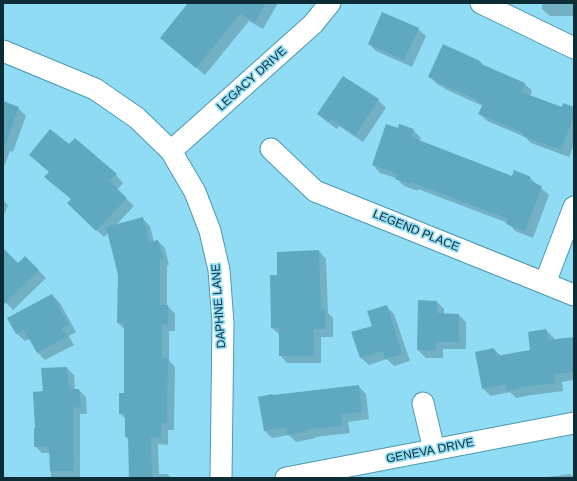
<!DOCTYPE html>
<html>
<head>
<meta charset="utf-8">
<style>
	body { margin:0 }
	#map { position:relative; width:577px; height:481px; overflow:hidden; background:#91dcf5; font-family:Helvetica,sans-serif }
	canvas { display:block }
	.frame { position:absolute; inset:0; border:4px solid #0d2d36; pointer-events:none }
</style>
</head>
<body>
<div id="map">
<canvas width="577" height="481"></canvas>
<div class="frame"></div>
</div>
<script>
const g = document.querySelector('canvas').getContext('2d');
g.lineJoin = 'round';
function fillPath(path, color) {
  g.fillStyle = color;
  g.fill(path, 'evenodd');
}
function poly(rows) {
  const path = new Path2D();
  for (const r of rows) {
    path.moveTo(r[0], r[1]);
    for (let i = 2; i < r.length; i += 2) path.lineTo(r[i], r[i + 1]);
  }
  return path;
}
function stroke(path, color, width, dash) {
  g.strokeStyle = color;
  g.lineWidth = width;
  g.lineCap = dash ? 'butt' : 'round';
  g.setLineDash(dash || []);
  g.stroke(path);
}
function label(font, color, halo, rows, align = 'center') {
  g.font = font + ' Helvetica,sans-serif';
  g.lineWidth = 3.5;
  g.setLineDash([]);
  g.textBaseline = 'middle';
  g.strokeStyle = halo;
  g.fillStyle = color;
  for (const [text, x, y, turn = 0] of rows) {
    g.save();
    g.translate(x, y);
    g.rotate((+turn || 0) * Math.PI / 180);
    g.textAlign = isNaN(turn) ? turn : align;
    if (halo) g.strokeText(text, 0, 0);
    g.fillText(text, 0, 0);
    g.restore();
  }
}
fillPath(poly([
	[189,3,278,3,263,29,249,21,205,75,169,45,161,38],
	[542,3,574,3,574,16,550,16,542,9],
	[418,29,426,36,412,67,376,51,369,44],
	[480,61,485,67,524,83,532,91,530,96,562,108,574,108,574,144,569,157,531,143,525,137,487,121,480,114,483,106,445,89,443,87,437,84,430,77],
	[343,77,378,100,386,108,363,142,339,126,337,129,326,121,319,114],
	[3,102,18,108,26,116,13,152,10,151,3,169],
	[398,130,413,130,421,138,419,141,513,178,530,178,549,195,533,238,515,231,508,223,418,189,418,191,404,186,396,178,380,173,373,165],
	[69,146,116,175,123,183,117,190,134,206,116,225,142,218,150,226,154,242,158,241,165,248,169,265,167,266,167,306,168,306,175,314,175,331,169,331,169,360,175,367,174,430,168,430,168,445,158,444,159,474,167,474,172,478,130,478,129,440,126,437,126,420,120,413,125,394,125,330,118,323,119,275,108,233,104,237,76,211,72,199,49,172,30,155],
	[3,200,8,205,3,217],
	[3,250,18,264,25,257,46,278,13,310,3,300],
	[319,251,326,259,328,313,333,318,333,337,321,337,321,363,287,363,280,355,280,335,272,328,278,276],
	[52,295,60,303,76,332,69,336,74,345,45,360,38,353,30,339,25,341,17,334,9,319],
	[437,302,444,309,444,315,459,315,466,322,466,349,443,349,443,358,426,358,418,350],
	[386,306,394,314,410,361,394,366,387,359,369,365,361,358,373,326],
	[546,330,554,338,554,340,574,338,574,380,562,382,563,391,532,395,516,398,510,392,491,396,483,389,494,349,501,356,531,350],
	[67,368,74,375,75,390,79,390,86,397,87,414,80,414,80,478,51,478,51,453,42,453,35,446,44,392],
	[358,386,366,394,369,419,348,422,350,433,315,437,316,438,296,442,289,435,272,438,265,431,273,396],
	[570,474,572,476,574,475,574,478,540,478]
]), '#0003');
fillPath(poly([
	[188,3,266,3,255,22,240,14,196,68,160,38],
	[382,12,419,28,404,60,368,44],
	[443,44,480,61,479,63,525,83,521,92,562,107,563,103,574,107,574,116,561,150,522,136,524,133,478,114,483,104,476,101,477,100,437,82,437,81,428,77],
	[343,76,379,99,355,135,331,119,329,122,317,114],
	[3,101,19,107,5,146,3,146],
	[386,124,398,128,399,124,414,129,411,137,512,176,514,170,531,177,529,181,542,186,525,231,506,224,508,219,411,182,410,184,395,179,397,174,372,165],
	[50,129,69,144,75,138,117,174,109,181,127,198,96,231,67,203,71,199,44,177,49,172,29,155],
	[143,217,149,242,158,240,163,258,160,258,160,305,168,305,168,324,162,324,162,358,168,358,167,423,161,423,161,438,151,437,152,478,129,478,128,437,125,437,125,414,119,414,119,393,124,393,124,323,117,323,118,275,106,227],
	[3,248,18,263,25,256,39,270,3,305],
	[319,250,321,309,325,309,325,329,314,329,314,356,279,356,279,328,271,328,270,275,277,275,277,252],
	[52,294,69,325,62,328,67,337,37,353,24,330,16,334,7,318],
	[418,300,437,301,437,313,459,314,459,342,436,342,436,351,417,350],
	[387,305,402,354,385,359,383,351,360,358,351,332,372,326,367,311],
	[546,329,548,340,574,337,574,372,554,374,556,383,524,387,507,391,506,384,482,389,475,352,494,348,496,356,530,350,528,332],
	[67,367,69,389,79,389,81,407,73,408,74,471,50,471,49,446,34,447,34,428,35,428,33,392,43,391,41,368],
	[359,385,362,412,341,414,342,426,308,429,308,431,287,435,286,427,264,431,258,397,272,394,273,395]
]), '#5ea8c0');
const minor = poly([
	[481,3,574,48],
	[3,51,95,89,137,118,171,151,195,192,210,231,219,270,223,323,221,478],
	[271,149,315,191,574,295],
	[171,151,313,24,330,3],
	[545,283,574,207],
	[423,403,434,450],
	[286,478,574,423]
]);
stroke(minor, '#4d98af', 23);
stroke(minor, '#fff', 21);
label('12px', '#0d2d36', '#91dcf5', [
	["LEGACY DRIVE",252,79,-42],
	["LEGEND PLACE",416,231,22],
	["DAPHNE LANE",219,306,-94],
	["GENEVA DRIVE",430,451,-11]
]);
</script>
</body>
</html>
